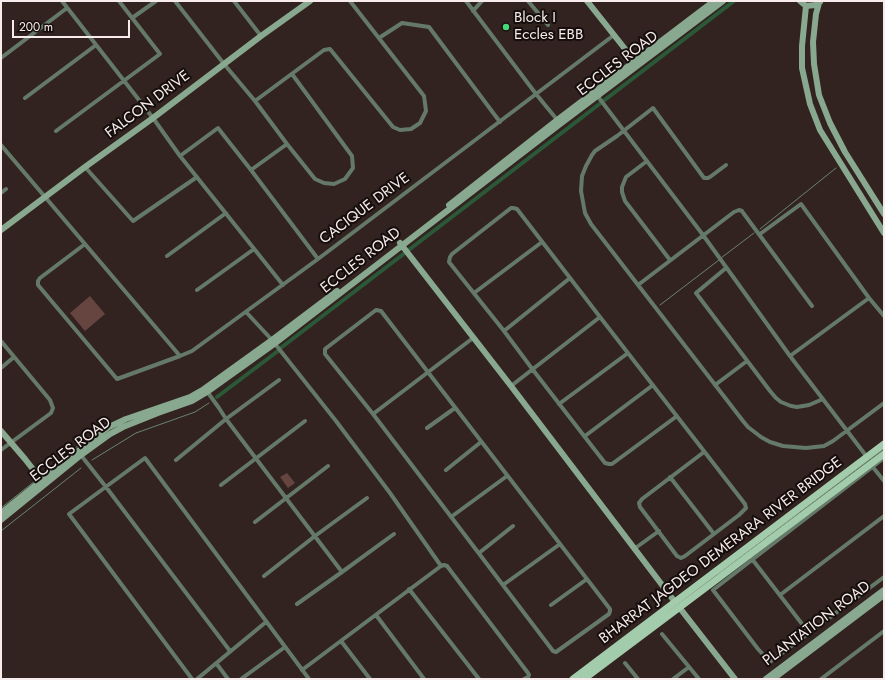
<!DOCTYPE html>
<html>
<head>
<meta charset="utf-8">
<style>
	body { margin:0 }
	#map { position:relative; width:885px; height:680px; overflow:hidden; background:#322320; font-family:Jost,sans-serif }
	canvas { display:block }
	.frame { position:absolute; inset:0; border:2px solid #f7eceb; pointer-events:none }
	.scale { position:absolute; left:12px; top:20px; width:118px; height:18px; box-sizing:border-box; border:2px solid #f7eceb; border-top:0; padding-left:5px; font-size:12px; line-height:14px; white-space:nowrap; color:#f7eceb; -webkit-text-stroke:3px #150e0d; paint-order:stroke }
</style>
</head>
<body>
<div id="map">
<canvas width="885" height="680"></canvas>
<div class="frame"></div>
<div class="scale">200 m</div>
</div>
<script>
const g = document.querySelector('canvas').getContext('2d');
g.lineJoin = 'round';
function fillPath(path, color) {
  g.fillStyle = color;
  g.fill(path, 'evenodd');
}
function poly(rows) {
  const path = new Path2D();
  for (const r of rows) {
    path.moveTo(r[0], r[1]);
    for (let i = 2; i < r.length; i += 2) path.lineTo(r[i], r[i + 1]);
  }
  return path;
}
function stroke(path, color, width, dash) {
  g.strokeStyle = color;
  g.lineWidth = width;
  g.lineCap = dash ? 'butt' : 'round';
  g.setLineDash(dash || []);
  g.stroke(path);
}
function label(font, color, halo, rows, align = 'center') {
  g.font = font + ' Jost,sans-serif';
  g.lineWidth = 4;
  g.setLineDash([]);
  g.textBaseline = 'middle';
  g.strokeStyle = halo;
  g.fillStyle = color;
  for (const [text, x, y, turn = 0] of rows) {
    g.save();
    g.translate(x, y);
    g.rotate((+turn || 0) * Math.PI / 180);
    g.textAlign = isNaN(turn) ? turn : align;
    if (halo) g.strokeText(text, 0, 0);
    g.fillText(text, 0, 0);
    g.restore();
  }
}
fillPath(poly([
	[90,296,105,314,85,331,70,313],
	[287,473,295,483,288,488,280,477]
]), '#664541');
stroke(poly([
	[760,229,836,168],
	[721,258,754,233],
	[660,305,719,260],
	[92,460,136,433,195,412,209,403],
	[45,472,108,422],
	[1,508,35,481],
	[1,531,81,468],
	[718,574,884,449],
	[579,679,582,677]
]), '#68856e', 1);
stroke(poly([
	[282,347,734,1],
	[217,397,278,351]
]), '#2b5938', 4);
stroke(poly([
	[62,1,153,118,180,156,283,285],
	[175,1,224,64,255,101,287,144,315,179,324,183,334,184,345,179,353,168,352,156,292,74],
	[234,1,261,36],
	[466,1,536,94,559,122],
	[528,1,548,25],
	[473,11,482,1],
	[132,18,156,1],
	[379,38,402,23,429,27,500,122],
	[1,58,67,8],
	[596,94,703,235,790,356,867,457],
	[25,98,96,45],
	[255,101,324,50,330,49,393,127,400,130,411,129,420,123,426,111,424,96,350,1],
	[56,131,160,54,119,1],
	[1,145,180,356],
	[180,156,218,128,251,170,318,259],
	[647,161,626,177,622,187,622,192,625,201,670,260],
	[726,165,710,177,708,178,704,178,653,108,617,136,595,151,592,155,586,166,582,176,581,191,585,213,591,224,743,421,748,427,761,437,770,442,783,446,806,448,824,446,833,441,884,403],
	[85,167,133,221,197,177],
	[251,170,287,144],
	[1,193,6,189],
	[760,234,801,204,869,298,884,316],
	[85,244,40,278,38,281,38,285,117,379,180,356,192,351,318,259,614,35],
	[167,256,226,213],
	[726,268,696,293,770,391,776,398,781,402,791,406,797,407,809,405,823,399],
	[638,285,734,212,739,210,742,211,744,214,812,306],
	[197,290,254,249],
	[474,293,542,242],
	[376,310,381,311,610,609,610,611,609,614,556,652,553,651,373,414,325,354,325,349,376,310],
	[246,312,272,340,336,421,390,493,441,566],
	[504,331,570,278],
	[1,341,50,400,53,408,51,413,1,450],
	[790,356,869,298],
	[1,368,14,357],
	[715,385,747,361],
	[511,386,600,317],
	[206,390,219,408,226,419,342,572],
	[559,404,628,353],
	[373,414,473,338],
	[677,416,612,464,609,464,605,463,533,370,504,331,449,262,450,257,452,254,511,208,513,208,517,209,600,317,745,504,746,508,739,515,685,556,681,558,677,556,640,507,639,503,642,499,704,452],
	[427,428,455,408],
	[585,436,653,385],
	[80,454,106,487,230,651],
	[884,458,713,590,758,649,770,662,884,577],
	[176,460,226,419,279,380],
	[872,466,884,481],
	[446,470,481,442],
	[670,477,714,534],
	[221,485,305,421],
	[451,517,507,476],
	[255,522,328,466],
	[634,549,659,531],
	[479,553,513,526],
	[752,559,809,633],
	[264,576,315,536,367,498],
	[503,585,560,544],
	[409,589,479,679],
	[780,595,884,516],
	[297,604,342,572,394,534],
	[551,605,587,579],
	[376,615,424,679],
	[662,634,699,679],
	[341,641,370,679],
	[216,663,228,679],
	[625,663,638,679],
	[302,670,441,566,444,565,447,566,528,673,529,675,528,677,524,679],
	[192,679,69,514,145,458,309,679],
	[197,679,266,622],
	[241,679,285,647],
	[673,679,689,667],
	[821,679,884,631]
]), '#657969', 4);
stroke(poly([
	[587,1,637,64],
	[800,1,806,6,815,5,820,2],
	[819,3,816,14,813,42,814,64,819,95,830,123,845,152,884,214],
	[806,6,802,46,802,68,810,104,820,130,884,233],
	[449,205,557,120,714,1],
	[1,230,85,167,153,118,261,36,310,1],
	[400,243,511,386,675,602],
	[1,431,25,459,43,482],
	[1,513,78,451,109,427,126,419,190,397,204,389,272,340,337,291],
	[1,520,81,455,110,434,123,427,158,413,192,401,207,392,274,344,560,124,723,1],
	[679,607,735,679],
	[766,679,884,590],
	[773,679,884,595]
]), '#88a88f', 6);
stroke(poly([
	[573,679,884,444],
	[584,679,884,454]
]), '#a3ccac', 7);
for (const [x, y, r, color] of [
	[506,27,4,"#47d779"]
]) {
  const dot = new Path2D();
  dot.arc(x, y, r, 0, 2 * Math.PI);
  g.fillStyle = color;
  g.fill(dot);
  stroke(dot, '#150e0d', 1.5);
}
label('15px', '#f7eceb', '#150e0d', [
	["Block I",514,18],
	["Eccles EBB",514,35]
], 'left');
label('15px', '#f7eceb', '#150e0d', [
	["ECCLES ROAD",618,64,-37],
	["FALCON DRIVE",148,105,-37],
	["CACIQUE DRIVE",365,209,-37],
	["ECCLES ROAD",361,261,-38],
	["ECCLES ROAD",71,450,-37],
	["BHARRAT JAGDEO DEMERARA RIVER BRIDGE",721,551,-37],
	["PLANTATION ROAD",817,624,-37]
]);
</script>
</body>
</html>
